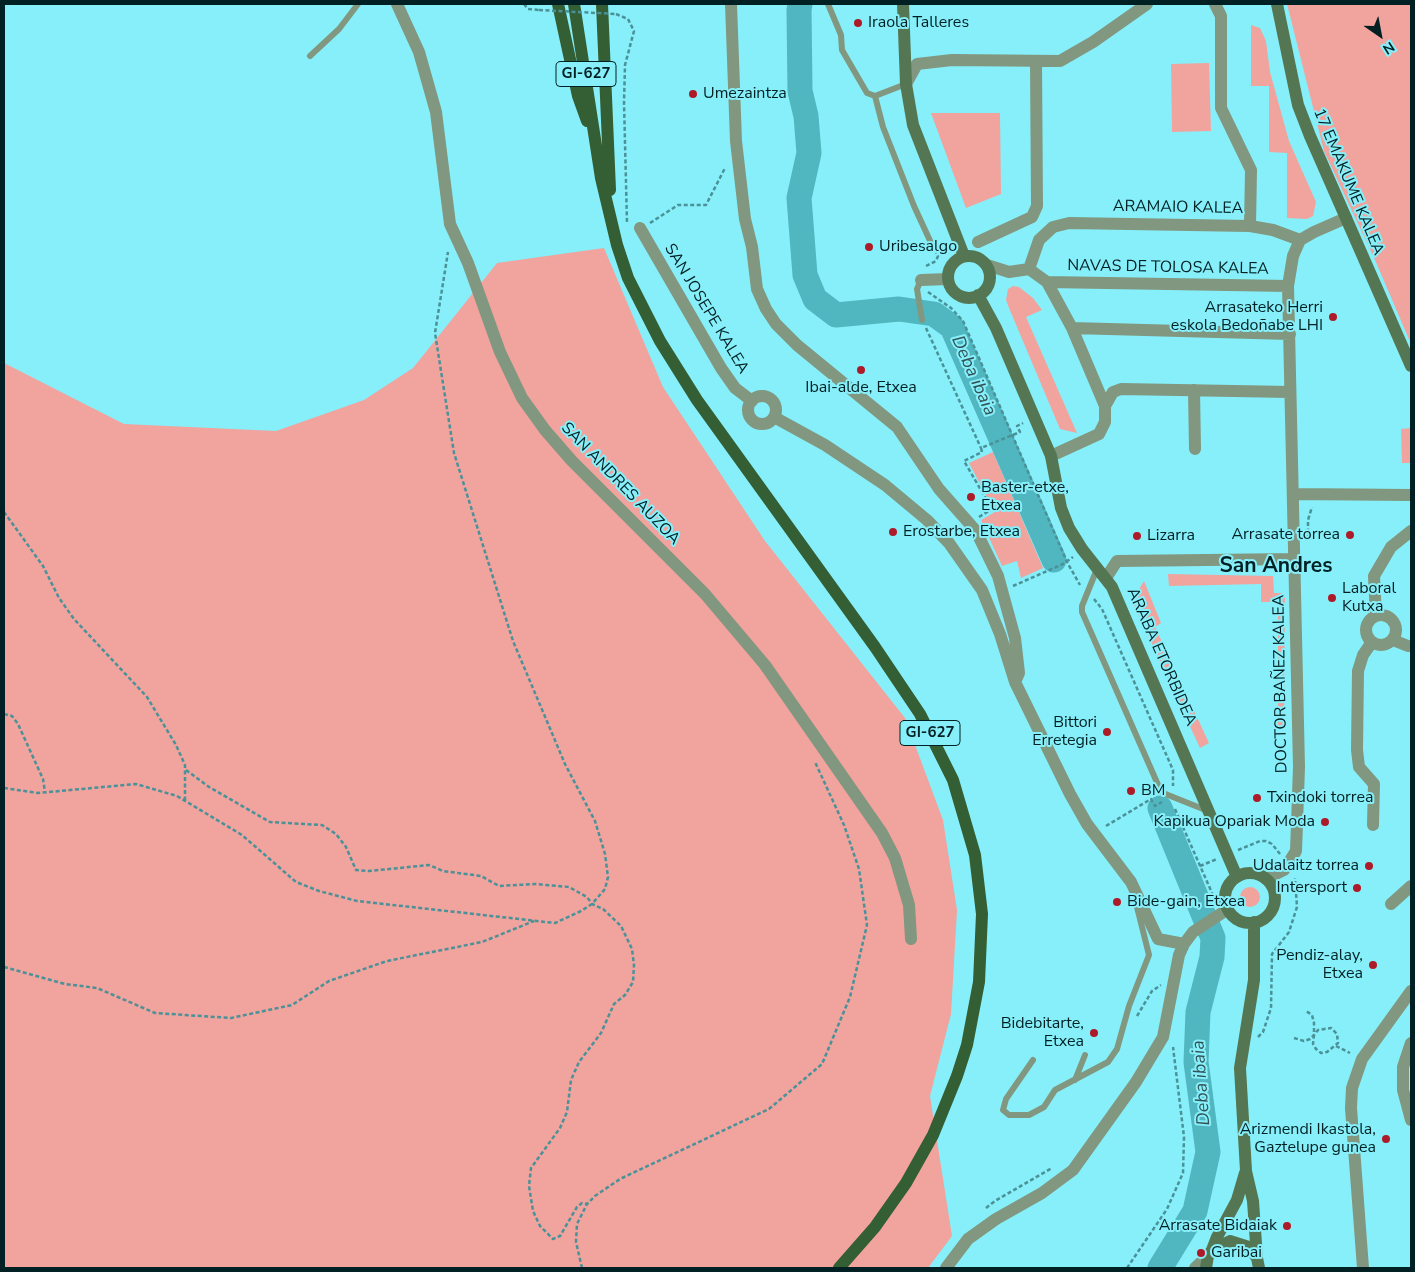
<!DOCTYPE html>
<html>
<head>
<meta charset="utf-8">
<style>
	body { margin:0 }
	#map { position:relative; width:1415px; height:1272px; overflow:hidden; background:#87eff9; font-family:"Nunito Sans",sans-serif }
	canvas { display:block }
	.frame { position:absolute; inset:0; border:5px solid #002023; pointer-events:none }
	.north { position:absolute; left:1355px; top:10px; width:50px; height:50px; -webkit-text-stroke:4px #87eff9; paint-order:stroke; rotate:147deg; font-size:14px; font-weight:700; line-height:20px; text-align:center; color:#002023 }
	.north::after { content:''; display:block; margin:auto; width:18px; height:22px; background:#002023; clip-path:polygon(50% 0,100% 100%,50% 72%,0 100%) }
</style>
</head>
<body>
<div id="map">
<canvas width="1415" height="1272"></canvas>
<div class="frame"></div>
<div class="north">N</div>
</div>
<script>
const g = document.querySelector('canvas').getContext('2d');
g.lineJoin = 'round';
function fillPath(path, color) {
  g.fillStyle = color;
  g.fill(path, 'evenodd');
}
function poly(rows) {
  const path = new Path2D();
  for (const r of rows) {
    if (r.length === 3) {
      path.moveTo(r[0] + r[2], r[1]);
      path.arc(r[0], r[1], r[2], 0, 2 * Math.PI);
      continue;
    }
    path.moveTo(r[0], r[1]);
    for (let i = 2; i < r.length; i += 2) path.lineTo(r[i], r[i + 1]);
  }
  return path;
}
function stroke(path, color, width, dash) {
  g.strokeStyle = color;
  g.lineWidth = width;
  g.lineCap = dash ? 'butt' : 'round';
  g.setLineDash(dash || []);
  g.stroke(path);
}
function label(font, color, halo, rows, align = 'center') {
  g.font = font + ' "Nunito Sans",sans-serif';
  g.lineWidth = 4;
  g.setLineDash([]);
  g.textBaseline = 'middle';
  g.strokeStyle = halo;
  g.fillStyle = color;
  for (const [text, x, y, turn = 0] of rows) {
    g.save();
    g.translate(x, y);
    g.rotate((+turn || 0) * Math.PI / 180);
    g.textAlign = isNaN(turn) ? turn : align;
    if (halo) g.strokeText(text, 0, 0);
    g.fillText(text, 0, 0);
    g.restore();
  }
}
fillPath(poly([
	[1287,4,1411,4,1411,344,1375,260,1324,151],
	[1251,25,1260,28,1266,41,1270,72,1289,141,1316,202,1313,216,1307,219,1287,218,1287,153,1269,152,1269,86,1251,86],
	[1209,63,1211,131,1172,132,1171,64],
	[931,113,1000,113,1001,194,966,208],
	[604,248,663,387,765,541,905,718,943,820,957,910,951,1014,930,1096,952,1236,928,1268,4,1268,4,363,124,424,276,431,364,400,413,368,497,263],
	[1013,286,1019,287,1033,298,1042,310,1026,317,1077,433,1060,429,1009,308,1006,300,1008,289],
	[1411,428,1411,463,1402,463,1401,429],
	[993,452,1043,568,1021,578,1017,561,1002,566,981,520,995,512,969,463],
	[1168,574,1273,576,1274,593,1285,593,1284,728,1278,729,1278,602,1261,602,1261,584,1169,586],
	[1144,581,1161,623,1155,627,1209,743,1200,748,1134,605,1136,594],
	[1250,897,10]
]), '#f1a39e');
stroke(poly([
	[800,4,799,10,800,91,806,116,809,153,799,198,805,275,815,299,836,315,899,309,934,314,952,327,1054,560],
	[1160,808,1213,938,1212,957,1198,1012,1196,1062,1208,1152,1195,1211,1160,1268]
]), '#50b6bf', 25);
stroke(poly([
	[524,4,528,9,539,10],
	[616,14,628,19,634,31,625,65,624,102,627,223],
	[650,223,678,205,706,205,725,168],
	[926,266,936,261,938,256,936,253],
	[928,292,951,308,963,321,1067,562,1080,585],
	[926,328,981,448],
	[4,512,43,566,59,598,74,619,147,697,176,745,185,765,185,801],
	[979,517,992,509,964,461,982,452,981,448,1020,432,1017,426,1023,423],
	[1308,539,1308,520,1312,507],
	[1013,586,1063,564,1073,557],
	[1094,599,1102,609,1173,770,1173,786],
	[4,714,12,716,18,724,43,779,45,792],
	[186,770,209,787,270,822,322,825,336,834,346,847,356,870,369,871,429,865,443,871,481,876,499,886,535,884,569,887,587,897,592,904,603,909,621,926,632,949,634,965,633,982,625,995,614,1004,601,1033,579,1062,571,1080,567,1112,560,1128,531,1168,529,1186,533,1211,540,1226,553,1239,560,1236,577,1207,582,1203,587,1204],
	[4,788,38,793,136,784,177,796,242,835,296,882,319,891,357,901,555,923,581,911,592,904,605,889,608,877,605,854,595,821,565,764,513,641,454,453,435,333,448,252],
	[1175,809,1216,902],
	[1106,826,1151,799,1155,806,1162,802],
	[1238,850,1260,841,1266,841,1272,844,1280,854],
	[1200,866,1217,859],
	[4,967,65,984,97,988,155,1013,231,1018,292,1005,329,981,387,961,482,942,534,921],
	[1137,1016,1152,991,1161,985],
	[1258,1037,1263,1032,1271,1008,1272,954,1289,932,1297,907,1295,878],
	[1294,1038,1304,1041,1310,1039,1314,1035,1318,1030,1331,1028,1337,1034,1338,1043,1327,1052,1321,1053,1316,1049,1313,1044,1314,1035,1314,1023,1312,1015,1306,1011],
	[1336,1046,1350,1053],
	[986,1208,995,1201,1052,1168],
	[582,1268,576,1242,577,1224,587,1204,595,1196,620,1179,769,1109,822,1064,850,997,867,925,859,869,844,825,815,762],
	[1127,1268,1167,1209,1183,1173,1184,1137,1173,1047]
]), '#4a9198', 2.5, [4, 2.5]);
stroke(poly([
	[828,4,841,35,842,50,867,93,875,96],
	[310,56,339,29,358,4],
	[906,84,875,96,883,127,914,206,932,245],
	[921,280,917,289,922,320],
	[1097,569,1082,606,1082,612,1159,787,1163,793,1208,811],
	[1033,1060,1006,1099,1003,1110,1009,1115,1029,1115,1044,1107,1055,1090,1108,1062,1117,1049,1129,1006,1149,955,1137,907],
	[1075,1080,1085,1055]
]), '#81977f', 6);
stroke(poly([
	[397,4,419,52,436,112,450,224,468,263,500,352,522,398,545,430,572,461,705,594,765,665,882,833,895,858,909,905,911,939],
	[731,4,736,141,745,219,752,247,757,289,766,309,776,324,797,345,897,427,939,489,976,531,998,576,1015,638,1019,673,1015,682],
	[1215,4,1221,16,1221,108,1251,170,1250,226],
	[906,84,917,64,952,60,1060,61,1093,42,1147,4],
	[640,228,721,368,735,388,752,401],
	[978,242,1032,217,1037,206,1036,62],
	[987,265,1009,272,1029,269],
	[1029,269,1039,240,1053,227,1069,223,1250,226,1273,230,1300,240],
	[1029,269,1047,282,1072,328,1105,406,1105,422,1099,434,1051,456],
	[921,280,948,279],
	[1047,282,1288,286],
	[1072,328,1290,334],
	[1194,390,1195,449],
	[762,410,14],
	[1105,406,1113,392,1121,389,1290,392],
	[774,417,825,445,885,485,927,520,949,543,982,590,1000,634,1015,682,1070,794,1087,824,1131,882,1158,939,1184,944],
	[1293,494,1411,495],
	[1106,578,1117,561,1296,559],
	[1381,630,15],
	[1376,616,1374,576,1391,547,1411,531],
	[1393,640,1408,646],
	[1372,642,1363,655,1358,671,1357,750,1359,767,1374,784,1373,825],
	[1266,879,1284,870,1296,851,1299,767,1288,286,1293,256,1300,240,1314,232,1346,218],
	[1391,904,1411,886],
	[1411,1043,1403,1067,1403,1090,1411,1120],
	[946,1268,968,1239,996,1219,1042,1193,1073,1170,1136,1082,1163,1037,1179,955,1184,944,1193,932,1228,909],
	[1195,1268,1208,1256],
	[1363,1268,1351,1108,1352,1088,1362,1059,1411,991]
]), '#81977f', 12);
stroke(poly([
	[903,4,906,84,913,125,964,256],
	[1277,4,1298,105,1310,136,1411,366],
	[969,277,21],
	[978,295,996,328,1051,456,1061,508,1069,528,1082,549,1112,587,1237,877],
	[1250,898,25],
	[1254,922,1254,980,1240,1068,1246,1171,1253,1201,1257,1258],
	[1212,1250,1217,1237,1237,1200,1245,1173],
	[1206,1268,1208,1256,1212,1250,1230,1241,1249,1247,1257,1258,1259,1268]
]), '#547653', 12);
stroke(poly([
	[558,4,578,96,587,121],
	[574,4,601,178,617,245,628,278,660,341,697,400,875,647,920,714,953,780,975,855,982,914,979,982,967,1045,957,1076,933,1135,906,1183,875,1227,839,1268],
	[602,4,610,190]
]), '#345e33', 12);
stroke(poly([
	[539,10,616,14]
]), '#4a9198', 2.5, [4, 2.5]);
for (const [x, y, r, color] of [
	[858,23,5,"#ad1a28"],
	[693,94,5,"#ad1a28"],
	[869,247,5,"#ad1a28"],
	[1333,317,5,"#ad1a28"],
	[861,370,5,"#ad1a28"],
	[971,497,5,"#ad1a28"],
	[893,532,5,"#ad1a28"],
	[1350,535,5,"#ad1a28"],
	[1137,536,5,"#ad1a28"],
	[1332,598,5,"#ad1a28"],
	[1107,732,5,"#ad1a28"],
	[1131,791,5,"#ad1a28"],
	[1257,798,5,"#ad1a28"],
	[1325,822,5,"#ad1a28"],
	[1369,866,5,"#ad1a28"],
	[1357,888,5,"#ad1a28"],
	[1117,902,5,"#ad1a28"],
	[1373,965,5,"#ad1a28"],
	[1094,1033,5,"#ad1a28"],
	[1386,1139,5,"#ad1a28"],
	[1287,1226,5,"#ad1a28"],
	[1201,1253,5,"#ad1a28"]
]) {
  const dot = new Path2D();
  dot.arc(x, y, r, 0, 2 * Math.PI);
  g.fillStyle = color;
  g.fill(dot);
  stroke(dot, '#87eff9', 2);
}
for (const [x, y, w] of [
	[586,74,60],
	[930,733,60]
]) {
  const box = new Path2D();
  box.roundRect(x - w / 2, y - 12.5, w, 25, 4);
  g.fillStyle = '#87eff9';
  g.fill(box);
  stroke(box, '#002023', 1);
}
label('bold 15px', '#002023', null, [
	["GI-627",586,74],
	["GI-627",930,733]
]);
label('16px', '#002023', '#87eff9', [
	["Iraola Talleres",868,23],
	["Umezaintza",703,94],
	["Uribesalgo",879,247],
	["Arrasateko Herri",1323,308,"right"],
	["eskola Bedoñabe LHI",1323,326,"right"],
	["Ibai-alde, Etxea",861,388,"center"],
	["Baster-etxe,",981,488],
	["Etxea",981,506],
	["Erostarbe, Etxea",903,532],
	["Arrasate torrea",1340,535,"right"],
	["Lizarra",1147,536],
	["Laboral",1342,589],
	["Kutxa",1342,607],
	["Bittori",1097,723,"right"],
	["Erretegia",1097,741,"right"],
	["BM",1141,791],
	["Txindoki torrea",1267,798],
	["Kapikua Opariak Moda",1315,822,"right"],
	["Udalaitz torrea",1359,866,"right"],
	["Intersport",1347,888,"right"],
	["Bide-gain, Etxea",1127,902],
	["Pendiz-alay,",1363,956,"right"],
	["Etxea",1363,974,"right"],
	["Bidebitarte,",1084,1024,"right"],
	["Etxea",1084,1042,"right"],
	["Arizmendi Ikastola,",1376,1130,"right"],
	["Gaztelupe gunea",1376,1148,"right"],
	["Arrasate Bidaiak",1277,1226,"right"],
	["Garibai",1211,1253]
], 'left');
label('16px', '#002023', '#87eff9', [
	["17 EMAKUME KALEA",1348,182,67],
	["ARAMAIO KALEA",1178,208,1],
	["NAVAS DE TOLOSA KALEA",1168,268,1],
	["SAN JOSEPE KALEA",706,309,59],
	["SAN ANDRES AUZOA",620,484,46],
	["ARABA ETORBIDEA",1161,657,66],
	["DOCTOR BAÑEZ KALEA",1281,684,-91]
]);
label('italic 18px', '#325154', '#87eff9', [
	["Deba ibaia",973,376,66],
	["Deba ibaia",1202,1083,-94]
]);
label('bold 21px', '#002023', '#87eff9', [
	["San Andres",1276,567]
]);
</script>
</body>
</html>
